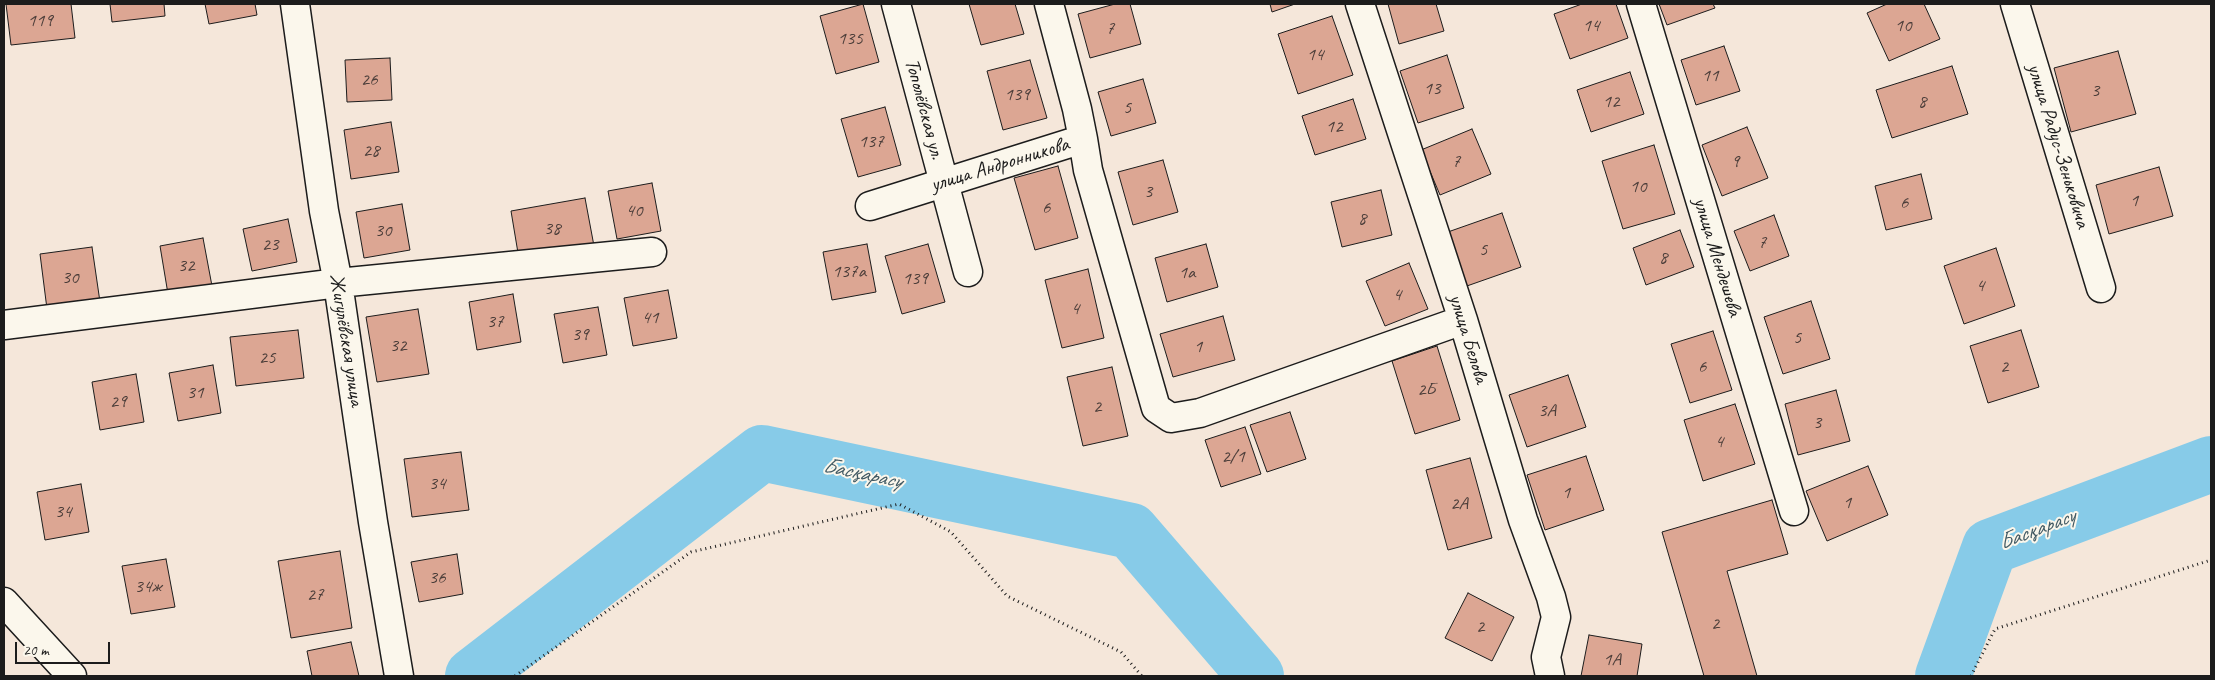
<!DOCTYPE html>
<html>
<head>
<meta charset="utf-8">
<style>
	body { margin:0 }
	#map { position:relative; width:2215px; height:680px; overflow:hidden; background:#f5e7da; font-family:Caveat,sans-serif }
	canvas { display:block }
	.frame { position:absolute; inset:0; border:5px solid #1c1c1c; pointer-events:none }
	.scale { position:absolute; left:15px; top:642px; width:95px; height:22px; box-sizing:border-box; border:2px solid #1c1c1c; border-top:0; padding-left:6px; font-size:15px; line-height:18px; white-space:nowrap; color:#1c1c1c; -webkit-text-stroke:4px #fbf7ec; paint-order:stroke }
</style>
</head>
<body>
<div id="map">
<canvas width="2215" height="680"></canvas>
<div class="frame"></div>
<div class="scale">20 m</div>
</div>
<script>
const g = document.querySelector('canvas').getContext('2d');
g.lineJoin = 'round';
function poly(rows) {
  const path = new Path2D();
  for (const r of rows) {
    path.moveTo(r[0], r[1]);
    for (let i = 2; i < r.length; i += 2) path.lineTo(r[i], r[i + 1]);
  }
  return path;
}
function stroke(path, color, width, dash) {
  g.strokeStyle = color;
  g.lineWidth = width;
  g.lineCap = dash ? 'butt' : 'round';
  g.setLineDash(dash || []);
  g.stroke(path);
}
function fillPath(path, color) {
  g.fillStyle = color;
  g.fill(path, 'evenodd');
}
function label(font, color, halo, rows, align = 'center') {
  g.font = font + ' Caveat,sans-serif';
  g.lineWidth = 4;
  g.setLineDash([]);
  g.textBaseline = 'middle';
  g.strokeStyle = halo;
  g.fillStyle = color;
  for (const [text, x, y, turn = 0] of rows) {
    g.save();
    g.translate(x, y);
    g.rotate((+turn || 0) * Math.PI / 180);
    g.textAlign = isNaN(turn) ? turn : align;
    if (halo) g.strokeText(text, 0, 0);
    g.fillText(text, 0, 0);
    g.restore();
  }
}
stroke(poly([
	[473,676,762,453,1131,531,1256,676],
	[1943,676,1990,547,2211,464]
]), '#87cbe8', 56);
const building = poly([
	[6,4,71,4,75,38,11,45,6,4],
	[110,4,164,4,165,16,112,22,110,4],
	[205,4,255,4,257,15,209,24,205,4],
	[863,4,879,62,836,74,820,16,863,4],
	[969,4,1015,4,1024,34,981,45,969,4],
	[1115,4,1130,4,1141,44,1090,58,1078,14,1115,4],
	[1270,4,1295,4,1272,12,1270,4],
	[1388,4,1436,4,1444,31,1399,44,1388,4],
	[1582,4,1616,4,1628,38,1570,59,1554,14,1582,4],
	[1659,4,1713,4,1715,8,1667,25,1659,4],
	[1887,4,1924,4,1940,39,1889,61,1867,13,1887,4],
	[1332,16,1353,75,1298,94,1278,34,1332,16],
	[1724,46,1740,91,1696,105,1681,60,1724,46],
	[2118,51,2136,114,2071,132,2054,68,2118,51],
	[1447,55,1464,108,1418,123,1400,71,1447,55],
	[390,58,392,100,347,102,345,60,390,58],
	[1030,60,1047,118,1003,130,987,71,1030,60],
	[1952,66,1968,114,1892,138,1876,90,1952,66],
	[1630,72,1644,114,1591,132,1577,90,1630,72],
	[1143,79,1156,123,1111,136,1098,92,1143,79],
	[1353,99,1366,139,1315,155,1302,116,1353,99],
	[885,107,901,165,858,177,841,119,885,107],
	[391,122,399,172,351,179,344,130,391,122],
	[1747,127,1768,178,1722,196,1702,145,1747,127],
	[1472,129,1491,174,1440,195,1421,150,1472,129],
	[1654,145,1675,214,1623,229,1602,161,1654,145],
	[1163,160,1178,212,1133,225,1118,172,1163,160],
	[1058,166,1078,238,1035,250,1014,178,1058,166],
	[2159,167,2173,216,2109,234,2096,185,2159,167],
	[1921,174,1932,219,1886,230,1875,186,1921,174],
	[652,183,661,231,617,239,608,191,652,183],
	[1381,190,1392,235,1342,247,1331,202,1381,190],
	[585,198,594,246,519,259,511,211,585,198],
	[402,204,410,250,364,258,356,212,402,204],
	[1502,213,1521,267,1464,287,1445,233,1502,213],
	[1774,215,1789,256,1750,271,1734,231,1774,215],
	[288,219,297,262,252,271,243,229,288,219],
	[1680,230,1694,267,1646,285,1633,248,1680,230],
	[203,238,212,286,168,294,160,246,203,238],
	[867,244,876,292,832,300,823,252,867,244],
	[928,244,945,302,902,314,885,256,928,244],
	[1206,244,1218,287,1167,302,1155,258,1206,244],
	[92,247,100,302,47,309,40,254,92,247],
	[1996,248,2015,306,1964,324,1944,266,1996,248],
	[1409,263,1428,309,1385,326,1366,281,1409,263],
	[1088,269,1104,338,1062,348,1045,280,1088,269],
	[668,290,677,338,633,346,624,298,668,290],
	[513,294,521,342,477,350,469,302,513,294],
	[1811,301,1830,359,1783,374,1764,317,1811,301],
	[598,307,607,355,563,363,554,314,598,307],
	[418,309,429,374,377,382,366,317,418,309],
	[1223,316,1235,360,1173,377,1160,334,1223,316],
	[298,330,304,378,236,386,230,337,298,330],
	[2021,330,2039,387,1988,403,1970,346,2021,330],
	[1713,331,1732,390,1690,403,1671,344,1713,331],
	[1437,346,1460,420,1415,434,1392,361,1437,346],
	[213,365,221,413,178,421,169,373,213,365],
	[1112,367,1128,436,1083,446,1067,377,1112,367],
	[136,374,144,422,100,430,92,382,136,374],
	[1568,375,1586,427,1527,447,1509,395,1568,375],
	[1836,390,1850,441,1798,455,1785,404,1836,390],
	[1735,404,1755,464,1703,481,1684,420,1735,404],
	[1290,412,1306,459,1267,472,1250,425,1290,412],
	[1245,427,1261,474,1221,487,1205,440,1245,427],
	[461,452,469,510,412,517,404,459,461,452],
	[1586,456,1604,510,1545,530,1527,475,1586,456],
	[1470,458,1492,538,1448,550,1426,470,1470,458],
	[1868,466,1888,515,1827,541,1806,491,1868,466],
	[81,484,89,532,45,540,37,492,81,484],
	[1772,500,1788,554,1727,571,1757,676,1704,676,1662,532,1772,500],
	[340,551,352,628,291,638,278,561,340,551],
	[457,554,463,594,419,602,411,562,457,554],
	[166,559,175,607,131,614,122,566,166,559],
	[1468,593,1514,617,1492,661,1445,638,1468,593],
	[1589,635,1642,644,1637,676,1581,676,1589,635],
	[351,642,359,676,312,676,307,651,351,642]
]);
fillPath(building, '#dca693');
stroke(building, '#1c1c1c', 1);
const minor = poly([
	[295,4,324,211,338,283,373,522,399,676],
	[896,4,968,272],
	[1360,4,1463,320,1523,520,1551,597,1556,617,1546,657,1550,676],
	[1641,4,1794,511],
	[2015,4,2101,288],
	[1083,139,1088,170,1156,408,1171,418,1200,413,1463,320],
	[870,206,1083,139,1077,109,1049,4],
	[4,325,338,283,652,252],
	[4,602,72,676]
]);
stroke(minor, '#1c1c1c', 31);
stroke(poly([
	[515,676,691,552,899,504,951,532,1007,596,1121,652,1142,676],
	[1971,676,1995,629,2211,560]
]), '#1c1c1c', 3, [1, 4]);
stroke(minor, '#fbf7ec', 28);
label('19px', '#4c3e3a', null, [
	["119",40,21],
	["14",1591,26],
	["10",1903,26],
	["7",1110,29],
	["135",850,39],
	["14",1315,55],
	["11",1710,76],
	["26",369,80],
	["13",1432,89],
	["3",2095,91],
	["139",1017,95],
	["12",1611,102],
	["8",1922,102],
	["5",1127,108],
	["12",1334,127],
	["137",871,142],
	["28",371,151],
	["7",1456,162],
	["9",1735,162],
	["10",1638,187],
	["3",1148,192],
	["1",2134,201],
	["6",1904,203],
	["6",1046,208],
	["40",634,211],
	["8",1362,219],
	["38",552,229],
	["30",383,231],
	["7",1762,243],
	["23",270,245],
	["5",1483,250],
	["8",1663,258],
	["32",186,266],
	["137а",849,272],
	["1а",1187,273],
	["30",70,278],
	["139",915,279],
	["4",1980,286],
	["4",1397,295],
	["4",1075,309],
	["41",650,318],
	["37",495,322],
	["39",580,335],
	["5",1797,338],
	["32",398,346],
	["1",1198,347],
	["25",267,358],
	["6",1702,367],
	["2",2004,367],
	["2Б",1426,390],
	["31",195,393],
	["29",118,402],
	["2",1097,407],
	["3А",1547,411],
	["3",1817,423],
	["4",1719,442],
	["2/1",1233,457],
	["34",437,484],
	["1",1566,493],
	["1",1847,503],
	["2А",1459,504],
	["34",63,512],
	["36",437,578],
	["34ж",148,587],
	["27",315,595],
	["2",1715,624],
	["2",1480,627],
	["1А",1612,660]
]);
label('21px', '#1c1c1c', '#fbf7ec', [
	["Тополёвская ул.",924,109,75],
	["улица Радус-Зеньковича",2058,146,73],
	["улица Андронникова",1000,165,-17],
	["улица Мендешева",1717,257,73],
	["улица Белова",1468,339,73],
	["Жигулёвская улица",346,340,81]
]);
label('italic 22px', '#415963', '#fbf7ec', [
	["Басқарасу",862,474,12],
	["Басқарасу",2037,530,-21]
]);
</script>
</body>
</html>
